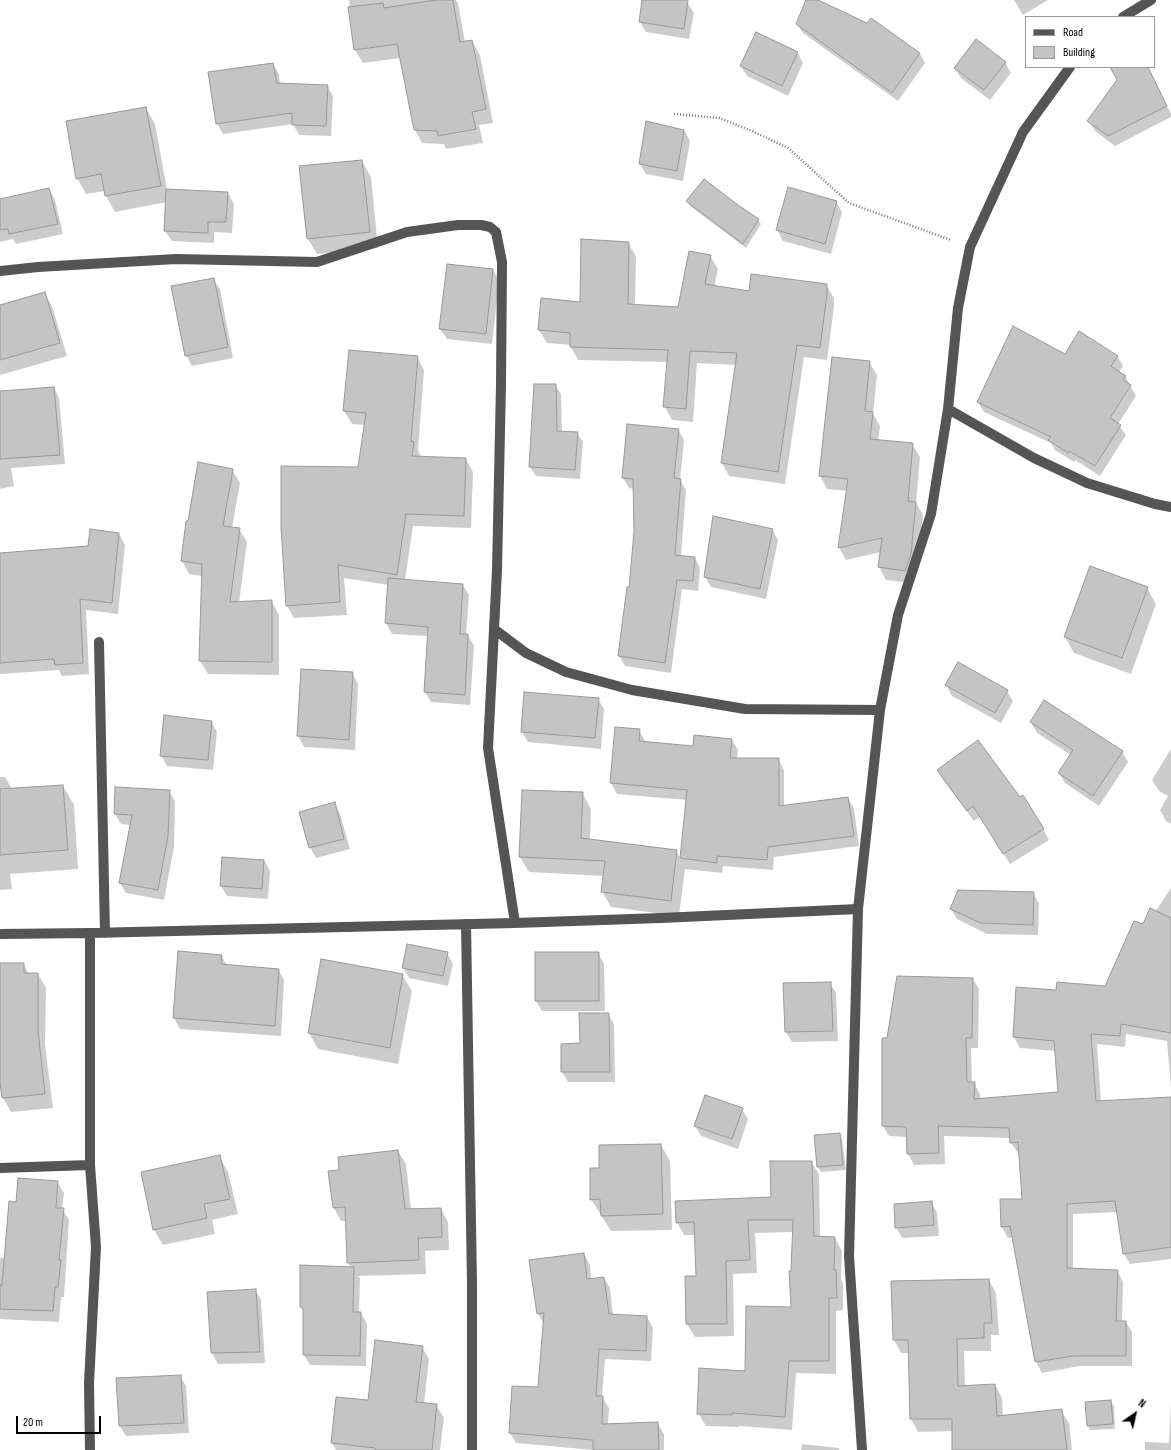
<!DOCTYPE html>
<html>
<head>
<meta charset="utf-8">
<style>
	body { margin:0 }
	#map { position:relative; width:1171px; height:1450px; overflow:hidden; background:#fff; font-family:"Sofia Sans Condensed",sans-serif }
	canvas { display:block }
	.legend { position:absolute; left:1025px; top:16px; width:130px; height:52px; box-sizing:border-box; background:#fff; border:1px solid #999; margin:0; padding:5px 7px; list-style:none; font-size:12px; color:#000 }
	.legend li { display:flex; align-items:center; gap:8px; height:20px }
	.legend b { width:20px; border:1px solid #999 }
	.north { position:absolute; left:1115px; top:1394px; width:40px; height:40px; -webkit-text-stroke:3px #fff; paint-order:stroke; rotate:34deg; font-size:11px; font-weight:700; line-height:16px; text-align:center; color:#000 }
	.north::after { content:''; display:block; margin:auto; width:14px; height:18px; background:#000; clip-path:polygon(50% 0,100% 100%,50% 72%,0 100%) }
	.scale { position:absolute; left:16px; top:1416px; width:85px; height:18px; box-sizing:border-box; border:2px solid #000; border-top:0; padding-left:5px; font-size:12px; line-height:14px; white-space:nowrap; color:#000; -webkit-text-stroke:3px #fff; paint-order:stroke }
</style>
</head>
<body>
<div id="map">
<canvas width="1171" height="1450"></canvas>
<ul class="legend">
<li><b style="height:5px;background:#555"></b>Road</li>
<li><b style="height:11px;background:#c4c4c4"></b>Building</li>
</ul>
<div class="north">N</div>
<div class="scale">20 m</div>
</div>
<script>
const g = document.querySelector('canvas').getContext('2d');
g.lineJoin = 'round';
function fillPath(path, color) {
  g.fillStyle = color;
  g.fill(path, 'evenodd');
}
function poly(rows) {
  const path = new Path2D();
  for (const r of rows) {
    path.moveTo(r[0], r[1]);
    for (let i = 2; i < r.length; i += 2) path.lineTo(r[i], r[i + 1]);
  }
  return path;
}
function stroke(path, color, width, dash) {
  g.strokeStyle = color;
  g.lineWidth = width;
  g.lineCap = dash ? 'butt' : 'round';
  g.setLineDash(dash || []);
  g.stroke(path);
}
fillPath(poly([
	[349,0,456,0,458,3,465,42,472,41,480,55,493,123,479,125,483,143,446,149,444,144,422,143,415,130,401,58,363,63,355,50],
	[643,0,674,0,687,2,694,13,689,39,646,32,640,22],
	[807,0,816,0,868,24,871,19,920,54,925,63,898,101,803,33,797,24],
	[1014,0,1048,0,1023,15],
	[797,52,803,63,788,96,747,76,741,66],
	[1005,62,1011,73,990,100,961,78,955,68],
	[273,64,279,74,280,85,327,86,333,96,331,136,299,135,293,124,223,134,217,123],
	[1117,67,1147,67,1171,114,1171,117,1115,146,1095,131,1089,121,1118,80],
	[146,108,155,124,167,190,228,193,234,204,232,233,214,232,214,243,172,241,165,231,167,202,115,212,106,196,105,191,86,194,77,178],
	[684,130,690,141,683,181,646,174,640,164],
	[362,161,371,177,378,248,317,254,308,239],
	[49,189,55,200,63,234,16,244,13,239,0,242,0,198,1,200],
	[688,201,738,206,758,220,761,224,746,248,690,206],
	[836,202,842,212,831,254,783,241,777,230],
	[628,243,636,256,635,305,679,308,710,256,718,269,714,287,750,293,826,285,834,298,834,307,827,360,804,357,785,484,729,476,722,463,736,365,697,363,693,422,672,420,665,407,668,362,578,360,571,347,571,345,547,343,539,330,581,303],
	[493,270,499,281,492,344,447,339,440,329],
	[213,279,220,289,233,358,192,366,186,355],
	[45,294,52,306,67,356,0,375,0,306],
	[1065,356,1117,356,1123,366,1119,372,1125,376,1136,396,1118,424,1126,435,1100,476,1075,460,1074,462,1055,450,1051,443,984,412,978,402],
	[417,357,424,370,418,450,421,457,466,459,473,472,471,528,413,526,405,580,463,585,469,595,466,635,468,635,474,646,470,705,431,702,425,692,428,636,392,634,386,623,389,585,344,578,347,615,294,618,287,606,359,468,366,425,352,424,344,411],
	[869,362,877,375,873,414,880,426,878,441,912,444,920,457,916,503,923,515,918,568,913,583,886,580,879,567,881,552,846,560,839,547,848,491,827,489,820,476],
	[555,385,561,394,562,432,577,433,583,442,580,479,536,476,530,467],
	[54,388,59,398,65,464,11,468,14,486,0,489,0,392],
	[628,425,678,430,684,440,680,480,686,490,681,556,695,558,700,568,698,591,682,589,671,673,625,666,619,656,630,588,635,532,634,489,629,488,623,478],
	[232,470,240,483,232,528,239,529,247,542,239,603,272,602,279,615,279,675,208,674,200,661,202,576,189,574,182,561,187,522,189,522],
	[772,529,778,540,766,599,711,587,705,577],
	[119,534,125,545,118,614,86,610,89,674,62,676,59,670,0,674,0,554,89,547],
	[1147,588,1156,604,1131,674,1074,653,1065,637],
	[958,663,1007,691,1013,701,1001,723,952,696,946,685],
	[302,670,352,673,358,684,355,750,304,747,298,736],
	[598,699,604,709,601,749,528,742,522,732],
	[211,721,217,732,213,770,167,766,161,755],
	[1031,722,1122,751,1128,762,1099,806,1065,783,1059,773,1071,755,1037,733],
	[616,728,639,730,645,741,645,743,694,747,732,740,738,750,737,759,778,759,784,770,784,807,848,798,854,809,859,846,774,857,773,870,723,866,722,873,685,869,679,916,611,907,602,891,604,876,529,872,520,857,582,793,591,809,590,840,676,851,681,859,687,800,617,794,611,783],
	[1171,749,1171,824,1166,821,1160,810,1168,796,1159,791,1152,780],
	[938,771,1043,829,1049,840,1010,864,980,816,974,821,944,781],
	[0,777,5,777,12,789,63,786,74,805,78,869,10,874,12,889,0,890],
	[169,791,175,801,174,847,164,900,126,893,120,883,131,825,121,824,115,814],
	[334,803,340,814,350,849,316,858,310,847],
	[264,860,270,871,268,899,227,896,221,886],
	[1171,888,1171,1089,1167,1041,1126,1034,1125,1047,1097,1044,1101,1102,1171,1098,1171,1259,1130,1264,1124,1254,1118,1212,1073,1214,1073,1270,1117,1271,1123,1282,1122,1322,1126,1322,1132,1332,1132,1366,1080,1366,1042,1373,1036,1362,1013,1237,1008,1238,1002,1227,1001,1200,1023,1200,1020,1153,1018,1153,1011,1143,1011,1138,944,1136,945,1164,914,1165,908,1154,907,1137,889,1136,883,1126,888,1039,973,979,979,989,978,1048,971,1048,972,1083,974,1083,980,1094,980,1100,1059,1093,1056,1051,1020,1048,1014,1037,1017,988,1057,991,1105,987,1143,926,1155,912],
	[1033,893,1039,904,1038,935,987,934,957,919,951,909],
	[447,953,453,964,448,986,409,978,403,968],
	[598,953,604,964,605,1011,542,1011,536,1001],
	[221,956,227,965,278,969,284,980,281,1036,180,1029,174,1018],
	[0,964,23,964,29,974,38,974,46,988,45,1045,53,1108,11,1112,3,1098,0,1074],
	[402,975,412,991,398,1064,318,1049,309,1033],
	[830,983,836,993,838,1041,792,1042,786,1032],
	[608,1014,614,1024,615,1082,568,1082,562,1072,581,1044],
	[742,1109,748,1119,738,1149,701,1136,695,1126],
	[840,1134,842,1139,846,1170,821,1172,818,1167,815,1136],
	[661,1145,670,1161,672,1230,611,1231,591,1199,600,1169],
	[398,1151,406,1164,411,1210,441,1209,448,1222,449,1250,425,1251,426,1274,358,1276,360,1278,359,1313,361,1313,367,1324,366,1366,310,1365,304,1355,304,1313,301,1307,351,1268,348,1263,346,1221,341,1221,334,1208,340,1171],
	[219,1156,228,1172,238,1214,212,1220,215,1234,163,1245,154,1230],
	[811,1162,819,1174,820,1238,835,1238,842,1251,841,1280,843,1284,843,1310,836,1311,836,1374,796,1373,792,1430,739,1426,739,1427,706,1426,698,1413,746,1372,792,1308,794,1232,755,1233,757,1273,733,1274,734,1336,695,1337,687,1324,686,1277,697,1277,695,1235,684,1235,677,1222,772,1198],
	[57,1182,64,1193,62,1209,69,1220,64,1297,61,1297,59,1322,0,1319,0,1258,5,1257],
	[931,1202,937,1213,939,1236,902,1238,896,1227],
	[584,1254,590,1265,591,1279,604,1278,610,1288,613,1315,647,1317,653,1328,651,1361,605,1359,602,1397,609,1408,608,1425,657,1423,664,1434,664,1450,594,1450,516,1443,510,1433,539,1388,544,1325,538,1313],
	[989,1280,996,1293,999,1335,991,1335,991,1351,964,1351,965,1387,995,1385,1002,1398,1003,1417,1061,1410,1069,1423,1072,1450,953,1450,953,1431,918,1432,911,1419,909,1353,901,1353,894,1340],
	[255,1290,261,1300,265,1363,218,1364,212,1353,208,1293],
	[422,1347,429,1359,424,1404,436,1405,444,1418,440,1450,336,1450,332,1443,337,1398,369,1401],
	[180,1376,186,1386,189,1433,126,1436,120,1426,118,1379],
	[1111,1402,1114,1406,1115,1429,1090,1430,1088,1425],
	[1171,1404,1171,1450,1145,1450,1145,1442,1169,1443],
	[802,1444,838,1448,840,1450,801,1450]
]), '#0003');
const building = poly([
	[435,0,453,0,460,42,472,40,486,109,472,112,476,129,438,136,437,131,414,130,397,44,354,50,348,7,383,3,384,8,435,0],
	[642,0,688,0,684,29,639,22,642,0],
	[806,0,818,0,867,23,871,18,920,53,892,93,796,24,806,0],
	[756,32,798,52,782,86,740,66,756,32],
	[976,39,1006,62,984,90,954,68,976,39],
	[273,63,277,83,328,85,326,126,292,125,292,113,216,124,208,72,273,63],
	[1110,67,1148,67,1167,106,1108,136,1087,121,1117,80,1110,67],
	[146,107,161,186,105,196,101,174,76,179,66,121,146,107],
	[646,121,684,130,677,171,639,164,646,121],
	[362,160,370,232,307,239,299,166,362,160],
	[704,179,738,205,759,219,743,244,686,201,704,179],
	[788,187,837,201,825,244,776,230,788,187],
	[49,188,58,224,9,234,8,229,0,230,0,199,49,188],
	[166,189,228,192,226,222,208,222,208,233,164,231,166,189],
	[581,239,629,242,628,304,678,307,689,251,711,255,705,284,749,291,751,274,827,284,827,294,820,348,797,345,778,472,721,463,737,353,690,351,686,409,663,407,668,350,570,347,570,333,538,330,541,298,580,302,581,239],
	[447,264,493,269,486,334,439,329,447,264],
	[214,278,228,347,185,356,171,286,214,278],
	[45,292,60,343,0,360,0,305,45,292],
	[1013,326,1065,354,1079,331,1118,356,1111,366,1126,376,1123,380,1131,385,1110,418,1121,425,1095,466,1069,451,1068,453,1048,440,1051,437,977,402,1013,326],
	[349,350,418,356,411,441,414,442,412,456,466,458,464,516,406,514,397,575,338,565,340,602,286,606,281,527,281,466,358,467,366,413,343,411,349,350],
	[832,357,870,361,865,411,873,412,870,439,913,443,908,501,916,502,911,555,905,571,878,567,882,538,838,548,848,479,819,476,832,357],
	[534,384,556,384,557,431,578,432,575,470,529,467,534,384],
	[54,387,60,455,0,459,0,391,54,387],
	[627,424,679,429,674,478,681,479,675,555,695,557,693,581,677,580,665,663,618,656,627,587,629,587,634,532,633,479,622,478,627,424],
	[198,462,233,469,223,526,240,528,230,602,272,600,272,662,199,661,202,564,181,561,186,521,188,521,198,462],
	[713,516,773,529,760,589,704,577,713,516],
	[90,529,119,533,112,603,80,599,83,663,55,665,54,659,0,663,0,553,88,546,90,529],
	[1090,566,1148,587,1122,658,1064,637,1090,566],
	[388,578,463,584,460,634,468,634,465,695,424,692,428,627,385,623,388,578],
	[958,662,1008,690,995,713,945,685,958,662],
	[301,669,353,672,349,740,297,736,301,669],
	[524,692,599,698,595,738,521,732,524,692],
	[1044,700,1123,751,1093,796,1058,773,1073,750,1030,722,1044,700],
	[164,715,212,721,208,760,160,756,164,715],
	[615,727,640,729,639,741,693,746,694,735,732,739,730,758,779,758,779,806,848,797,854,836,768,847,767,860,717,856,717,863,680,858,687,790,610,783,615,727],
	[978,740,1020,797,1023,795,1044,829,1003,854,973,806,967,811,937,770,978,740],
	[63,785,68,850,0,855,0,789,63,785],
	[115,787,170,790,168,836,158,890,119,883,132,815,114,814,115,787],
	[522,790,583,792,581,838,677,850,671,901,601,892,605,861,519,857,522,790],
	[335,802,344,839,309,848,299,812,335,802],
	[222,857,264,860,262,889,220,886,222,857],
	[958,890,1034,892,1033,925,981,923,950,909,958,890],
	[1150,908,1171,918,1171,1033,1121,1024,1120,1036,1091,1034,1096,1101,1171,1097,1171,1247,1123,1254,1115,1201,1067,1204,1067,1268,1118,1270,1116,1321,1126,1321,1126,1356,1074,1356,1035,1362,1010,1226,1001,1227,1000,1199,1022,1199,1018,1142,1010,1143,1009,1128,938,1126,939,1153,907,1154,906,1127,882,1126,882,1038,887,1038,897,976,973,978,972,1038,966,1038,967,1082,975,1082,974,1099,1058,1092,1054,1041,1013,1037,1016,987,1056,990,1057,982,1105,986,1134,921,1143,924,1150,908],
	[407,944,448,952,443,976,402,968,407,944],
	[178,951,222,955,221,964,279,969,275,1026,173,1018,178,951],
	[535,952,599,952,599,1001,535,1001,535,952],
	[321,959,403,974,390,1048,308,1033,321,959],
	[0,963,24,963,24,973,38,973,38,1031,45,1094,2,1098,0,1083,0,963],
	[831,982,833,1031,785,1032,783,983,831,982],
	[579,1013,609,1013,610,1072,561,1072,561,1044,580,1043,579,1013],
	[705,1095,743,1108,732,1139,694,1126,705,1095],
	[840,1133,843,1165,817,1167,814,1135,840,1133],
	[661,1144,663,1214,601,1216,600,1199,590,1200,590,1168,599,1168,599,1145,661,1144],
	[398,1150,405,1209,441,1208,442,1237,418,1238,419,1260,347,1263,345,1207,333,1208,328,1171,339,1170,338,1157,398,1150],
	[220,1155,230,1199,204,1204,207,1218,153,1230,141,1172,220,1155],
	[770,1161,812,1161,814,1236,835,1237,834,1270,836,1270,837,1298,829,1298,829,1361,789,1361,785,1417,732,1413,732,1415,697,1414,699,1368,745,1371,746,1306,791,1307,789,1271,791,1271,793,1220,748,1220,750,1260,726,1261,727,1324,686,1324,685,1276,696,1276,694,1222,676,1223,675,1201,771,1197,770,1161],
	[18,1178,58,1181,56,1208,64,1208,59,1260,61,1260,58,1287,55,1287,53,1311,0,1309,0,1285,2,1285,9,1201,16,1202,18,1178],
	[932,1201,934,1225,895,1228,894,1204,932,1201],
	[584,1253,587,1279,604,1277,609,1314,647,1316,646,1351,599,1349,596,1396,603,1396,602,1424,658,1422,659,1450,593,1450,593,1440,509,1433,512,1386,538,1387,544,1313,537,1314,529,1260,584,1253],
	[300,1265,354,1267,353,1312,361,1312,360,1356,303,1355,303,1308,300,1307,300,1265],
	[989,1279,992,1323,984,1323,984,1338,957,1339,958,1386,995,1384,997,1416,1062,1409,1067,1450,952,1450,952,1419,910,1419,908,1340,893,1340,891,1281,989,1279],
	[256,1289,260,1352,211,1353,207,1292,256,1289],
	[375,1340,423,1346,416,1402,437,1404,432,1450,375,1450,375,1448,331,1443,336,1397,368,1400,375,1340],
	[181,1375,184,1423,119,1426,116,1378,181,1375],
	[1111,1400,1113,1424,1087,1426,1085,1402,1111,1400]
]);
fillPath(building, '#c4c4c4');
stroke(building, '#999', 1);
stroke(poly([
	[674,114,719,118,752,131,788,148,849,203,951,240]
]), '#777', 2.5, [1, 2]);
stroke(poly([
	[1123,17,1151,0],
	[0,271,38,267,176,259,317,262,407,232,458,225,481,225,490,227,496,232,502,262,501,384,497,570,488,748,515,923],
	[948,409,1034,458,1087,483,1155,504,1171,507],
	[494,629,526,653,566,672,632,690,745,709,880,710],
	[99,642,105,933],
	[466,924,472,1283,472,1450],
	[90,933,90,1165,96,1247,89,1383,90,1450],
	[0,934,90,933,515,923,661,918,858,909],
	[0,1168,90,1165],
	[862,1450,849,1256,858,909,880,710,898,615,931,514,948,409,958,308,970,247,1023,132,1070,67]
]), '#555', 10);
</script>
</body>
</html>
